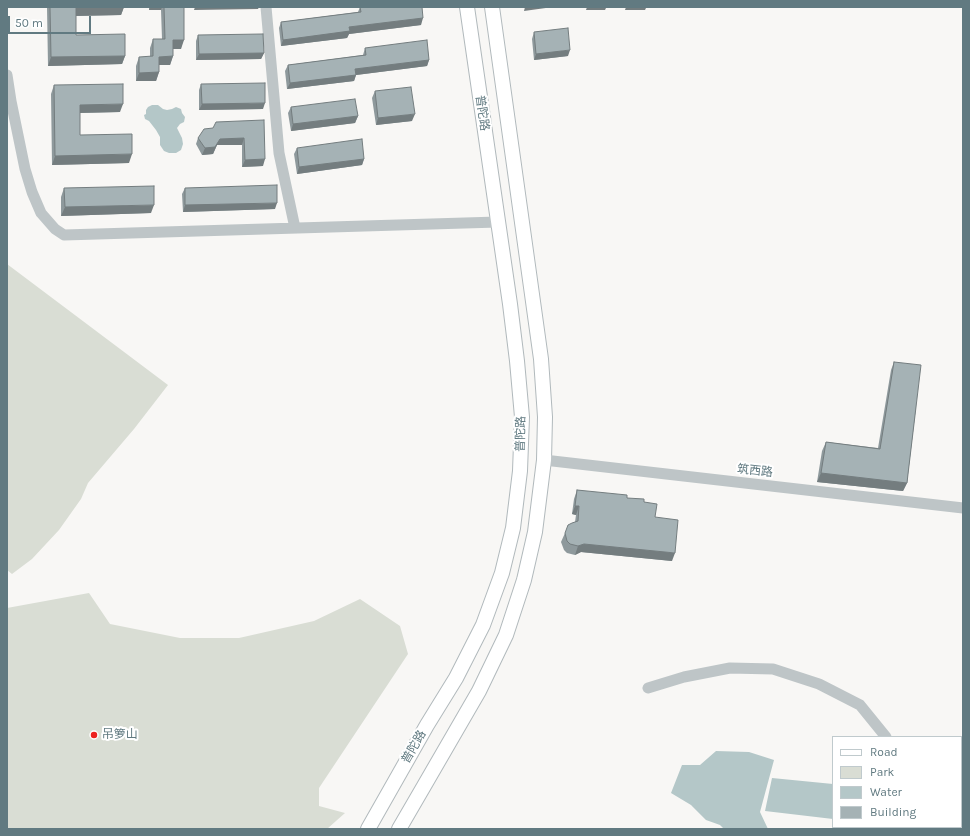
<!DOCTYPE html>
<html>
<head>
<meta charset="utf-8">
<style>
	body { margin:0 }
	#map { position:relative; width:970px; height:836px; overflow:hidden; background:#f8f7f5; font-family:Karla,sans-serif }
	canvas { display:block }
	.frame { position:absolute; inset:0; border:8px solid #617a81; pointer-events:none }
	.legend { position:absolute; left:832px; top:736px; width:130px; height:92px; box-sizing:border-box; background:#fff; border:1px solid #c0cacd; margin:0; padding:5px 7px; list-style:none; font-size:12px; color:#617a81 }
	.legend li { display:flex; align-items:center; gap:8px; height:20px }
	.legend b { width:20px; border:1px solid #c0cacd }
	.scale { position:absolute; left:8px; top:16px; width:83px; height:18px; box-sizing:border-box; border:2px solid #617a81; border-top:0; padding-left:5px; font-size:12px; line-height:14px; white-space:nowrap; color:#617a81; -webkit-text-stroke:3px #fff; paint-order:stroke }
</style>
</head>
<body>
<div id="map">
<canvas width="970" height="836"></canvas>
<div class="frame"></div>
<ul class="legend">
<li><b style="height:5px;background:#fff"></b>Road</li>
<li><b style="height:11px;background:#d9ddd4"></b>Park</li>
<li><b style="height:11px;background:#b4c7c8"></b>Water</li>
<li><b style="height:11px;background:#a5b2b5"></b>Building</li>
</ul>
<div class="scale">50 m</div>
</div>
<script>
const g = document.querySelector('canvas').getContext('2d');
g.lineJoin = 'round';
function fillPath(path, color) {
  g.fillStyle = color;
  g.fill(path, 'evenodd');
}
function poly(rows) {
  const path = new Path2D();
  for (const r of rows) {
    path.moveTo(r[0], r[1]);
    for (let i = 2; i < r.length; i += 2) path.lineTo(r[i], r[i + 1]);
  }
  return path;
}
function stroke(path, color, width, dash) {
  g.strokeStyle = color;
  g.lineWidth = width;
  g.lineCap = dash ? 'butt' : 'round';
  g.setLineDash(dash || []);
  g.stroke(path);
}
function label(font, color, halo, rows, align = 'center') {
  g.font = font + ' Karla,"Noto Sans SC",sans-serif';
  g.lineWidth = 4;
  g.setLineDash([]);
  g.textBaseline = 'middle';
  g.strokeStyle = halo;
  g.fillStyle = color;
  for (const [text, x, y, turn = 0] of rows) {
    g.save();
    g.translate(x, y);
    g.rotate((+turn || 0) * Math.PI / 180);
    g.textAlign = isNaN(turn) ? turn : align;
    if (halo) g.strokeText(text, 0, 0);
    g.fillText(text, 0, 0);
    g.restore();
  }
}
fillPath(poly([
	[7,264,168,385,134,429,88,483,81,499,59,530,32,559,12,574,7,570],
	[89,593,110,624,180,638,239,638,314,621,360,599,400,626,408,654,319,788,319,806,345,813,327,829,7,829,7,608]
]), '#d9ddd4');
fillPath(poly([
	[152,105,158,105,163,109,167,110,172,109,176,107,181,109,182,113,185,117,184,122,180,124,177,128,182,138,183,144,181,150,176,153,169,153,164,151,160,145,160,137,156,130,149,121,145,119,144,115,146,114,146,110,148,107],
	[716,751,749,752,774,760,760,812,768,829,724,829,720,825,706,820,691,805,671,793,682,765,700,765],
	[772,778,833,784,833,819,765,811]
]), '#b4c7c8');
const major = poly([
	[368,829,427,725,456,678,483,625,502,573,513,528,520,471,522,417,517,361,510,304,467,7],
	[399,829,424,786,479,691,506,635,524,580,535,532,544,460,545,417,541,359,492,7]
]);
stroke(major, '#b1b9bc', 16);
stroke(poly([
	[266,7,279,153,295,228],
	[7,75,11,101,25,169,32,192,41,213,55,229,64,235,498,222],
	[544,460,963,508],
	[648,688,684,677,730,668,773,669,819,684,860,705,886,737],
	[961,777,963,777],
	[901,829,901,827]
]), '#bec5c7', 11);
stroke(major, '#fff', 14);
fillPath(poly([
	[47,7,124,7,121,15,76,16,76,35,125,56,122,64,48,66],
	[149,7,184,7,181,49,173,49,173,56,170,65,159,65,159,72,156,81,136,81,136,66,139,57,150,57,150,48,153,39,162,39,161,10,149,10],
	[360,7,422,7,421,25,349,34,347,38,281,46,279,28,281,22,358,12],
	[534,32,568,56,534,60,532,39],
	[198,35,264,53,261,59,196,60,196,41],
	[365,48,429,60,427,66,356,75,354,81,287,89,285,71,288,65,363,55],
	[201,84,263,109,199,110,199,90],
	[54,85,120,112,80,113,80,135,129,163,52,165,51,94],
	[375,91,412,121,376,125,372,98],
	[291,107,358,116,355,123,291,131,288,113],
	[264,120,263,166,242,167,242,145,217,145,213,154,202,155,196,144,198,138],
	[297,148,364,159,362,165,297,174,294,154],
	[64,188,151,213,61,216,61,197],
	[185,188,275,209,183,212,182,194],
	[894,362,916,407,907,483,903,491,817,482,822,451,826,442,878,448,891,370],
	[577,490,627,498,644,502,655,517,672,561,581,552,575,555,567,553,564,550,561,542,565,533,575,522,576,515,572,514,574,499]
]), '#8e999c');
fillPath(poly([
	[76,7,124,7,121,15,73,16],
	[150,7,162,7,161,10,149,10],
	[195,7,259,7,258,9,194,10],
	[525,7,553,7,524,11],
	[587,7,626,7,625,8,606,8,605,10,586,10],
	[626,7,653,7,653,8,646,8,645,10,625,10],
	[423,18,421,25,349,34,347,38,281,46,283,40,349,27],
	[173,40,184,40,181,49,169,49],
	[570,50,568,56,534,60,536,54],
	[264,53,261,59,196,60,199,54],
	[125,56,122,64,48,66,51,57],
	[173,56,170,65,155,65,159,57],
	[429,60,427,66,356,75,354,81,287,89,290,83,355,69],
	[159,72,156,81,136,81,139,73],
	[265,103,263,109,199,110,202,104],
	[123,104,120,112,76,113,80,105],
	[415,114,412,121,376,125,378,118],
	[358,116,355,123,291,131,293,124],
	[244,138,242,145,217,145,213,154,202,155,205,148,220,139],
	[132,154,129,163,52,165,55,156],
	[265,159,263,166,242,167,245,160],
	[364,159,362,165,297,174,299,167],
	[277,203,275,209,183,212,185,205],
	[154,205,151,213,61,216,65,207],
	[821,473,907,483,903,491,817,482],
	[575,506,579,506,576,515,572,514],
	[584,544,675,553,672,561,581,552,575,555,578,546]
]), '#747d7f');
const building = poly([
	[50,7,76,7,76,35,125,34,125,56,51,57,50,7],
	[164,7,184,7,184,40,173,40,173,56,159,57,159,72,139,73,139,57,153,56,153,39,165,39,164,7],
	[360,7,422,7,423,18,349,27,350,31,283,40,281,22,361,12,360,7],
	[568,28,570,50,536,54,534,32,568,28],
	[263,34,264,53,199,54,198,35,263,34],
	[427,40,429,60,355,69,356,75,290,83,288,65,366,55,365,48,427,40],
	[265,83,265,103,202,104,201,84,265,83],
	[123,84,123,104,80,105,80,135,132,134,132,154,55,156,54,85,123,84],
	[411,87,415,114,378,118,375,91,411,87],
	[355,99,358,116,293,124,291,107,355,99],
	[264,120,265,159,245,160,244,138,220,139,215,147,205,148,198,138,204,129,213,128,216,122,264,120],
	[362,139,364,159,299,167,297,148,362,139],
	[277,185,277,203,185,205,185,188,277,185],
	[154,186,154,205,65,207,64,188,154,186],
	[894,362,921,365,916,407,908,474,907,483,821,473,826,442,880,449,894,362],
	[577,490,627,495,627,498,644,499,644,502,657,504,655,517,678,520,675,553,584,544,578,546,570,544,567,541,565,533,568,525,572,523,578,521,579,506,575,506,577,490],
	[926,827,927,827,954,829,925,829,926,827]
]);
fillPath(building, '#a5b2b5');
stroke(building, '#747d7f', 1);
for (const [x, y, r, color] of [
	[94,735,4,"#ed2120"]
]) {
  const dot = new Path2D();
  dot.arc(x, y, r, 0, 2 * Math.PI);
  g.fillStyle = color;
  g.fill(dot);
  stroke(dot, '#fff', 1.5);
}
label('12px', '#617a81', '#fff', [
	["普陀路",482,113,82],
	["普陀路",521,434,-89],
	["筑西路",755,471,6],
	["普陀路",414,747,-60]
]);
label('12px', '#617a81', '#fff', [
	["吊箩山",102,735]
], 'left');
</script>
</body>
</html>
